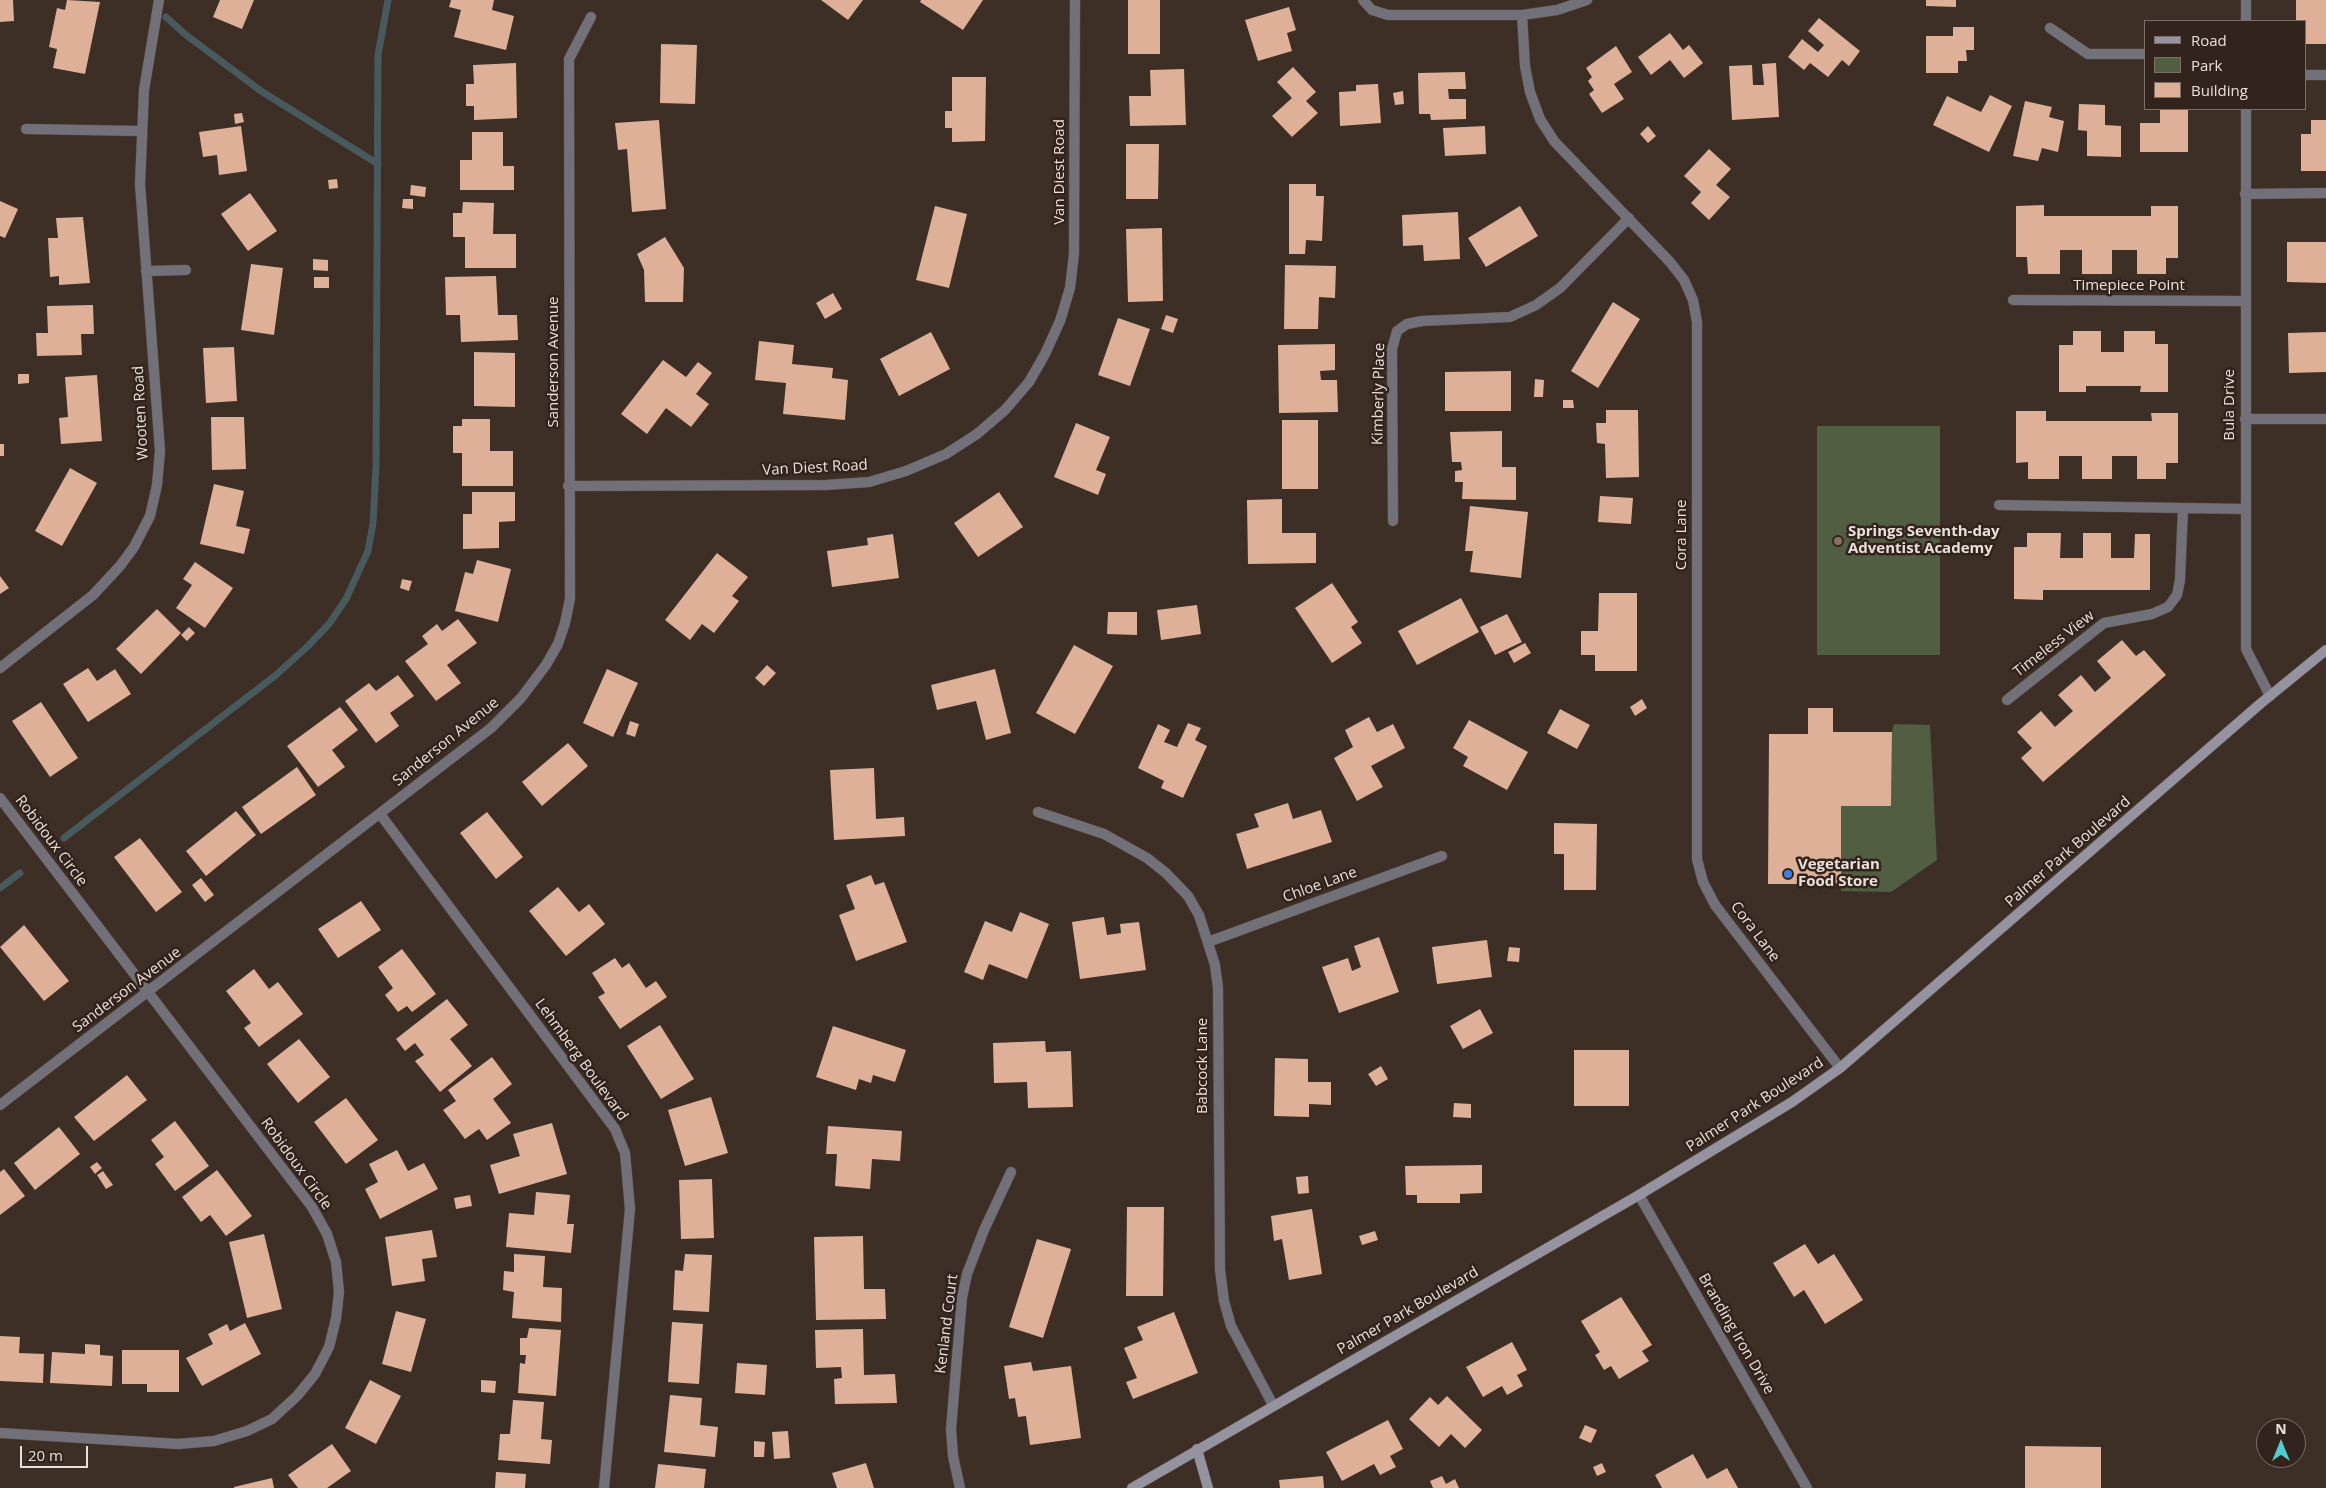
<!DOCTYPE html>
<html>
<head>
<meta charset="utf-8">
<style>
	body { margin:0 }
	#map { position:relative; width:2326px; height:1488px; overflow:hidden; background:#3d2e26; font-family:"Open Sans",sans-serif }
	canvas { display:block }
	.legend { position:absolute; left:2144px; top:20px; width:162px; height:90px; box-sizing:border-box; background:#32241c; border:1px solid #7c6f68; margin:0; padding:6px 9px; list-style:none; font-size:15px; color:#eae0db }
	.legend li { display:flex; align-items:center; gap:10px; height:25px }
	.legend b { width:25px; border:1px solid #7c6f68 }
	.north { position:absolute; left:2256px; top:1418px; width:50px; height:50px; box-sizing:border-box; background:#32241c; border:1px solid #7c6f68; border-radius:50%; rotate:0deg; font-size:14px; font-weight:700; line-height:20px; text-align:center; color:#eae0db }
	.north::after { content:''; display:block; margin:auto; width:18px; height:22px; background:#52cdcf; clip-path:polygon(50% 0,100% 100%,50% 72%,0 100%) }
	.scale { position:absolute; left:20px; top:1446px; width:68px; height:22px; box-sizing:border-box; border:2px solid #eae0db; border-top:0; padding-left:6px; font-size:15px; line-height:18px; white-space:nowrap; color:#eae0db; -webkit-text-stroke:4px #32241c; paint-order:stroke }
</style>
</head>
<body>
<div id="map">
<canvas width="2326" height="1488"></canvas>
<ul class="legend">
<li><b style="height:6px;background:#9693a0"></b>Road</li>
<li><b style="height:14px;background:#515e42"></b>Park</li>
<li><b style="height:14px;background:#deb098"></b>Building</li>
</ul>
<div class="north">N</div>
<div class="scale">20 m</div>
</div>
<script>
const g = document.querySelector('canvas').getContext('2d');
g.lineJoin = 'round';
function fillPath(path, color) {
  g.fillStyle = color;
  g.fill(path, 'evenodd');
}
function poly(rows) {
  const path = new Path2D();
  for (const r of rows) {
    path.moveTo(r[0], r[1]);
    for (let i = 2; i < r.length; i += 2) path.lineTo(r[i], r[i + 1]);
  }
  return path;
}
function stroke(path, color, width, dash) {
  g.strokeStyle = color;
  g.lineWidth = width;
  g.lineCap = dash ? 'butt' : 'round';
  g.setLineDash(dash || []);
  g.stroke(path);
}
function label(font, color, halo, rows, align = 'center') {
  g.font = font + ' "Open Sans",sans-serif';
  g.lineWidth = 5;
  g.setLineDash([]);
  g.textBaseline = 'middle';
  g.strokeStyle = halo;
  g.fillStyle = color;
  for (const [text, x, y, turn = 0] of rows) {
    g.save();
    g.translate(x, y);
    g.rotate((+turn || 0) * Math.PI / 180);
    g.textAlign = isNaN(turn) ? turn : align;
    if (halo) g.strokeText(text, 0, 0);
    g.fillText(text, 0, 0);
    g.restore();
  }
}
fillPath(poly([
	[1817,426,1940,426,1940,655,1817,655],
	[1894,724,1930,725,1937,860,1891,892,1841,891,1841,806,1891,806,1892,732]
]), '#515e42');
stroke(poly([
	[166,17,186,35,261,91,378,164],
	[64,838,276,675,308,646,329,624,346,599,368,551,373,523,376,467,378,55,388,0],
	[0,888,20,873]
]), '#485a5e', 7);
fillPath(poly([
	[0,0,13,0,14,21,0,22],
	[67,0,100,2,85,74,53,68,57,49,49,47,57,8,65,10],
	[220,0,254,0,242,29,213,17],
	[451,0,494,0,492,10,514,16,506,50,454,37,461,10,449,7],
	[821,0,863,0,848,20],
	[921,0,983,0,963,30,920,2],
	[1128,0,1160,0,1160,54,1128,54],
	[1926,0,1956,0,1956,7,1926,6],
	[2296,0,2326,0,2326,44,2305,44,2305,21,2296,21],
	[1289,7,1296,30,1287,33,1292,51,1258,61,1245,20],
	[1819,18,1860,51,1849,66,1842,60,1828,77,1810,63,1804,70,1788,57,1802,39,1818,52,1824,45,1808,31],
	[1953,27,1974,27,1974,50,1966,50,1967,61,1958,61,1958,73,1926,73,1926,36,1953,36],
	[1670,33,1683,50,1689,45,1703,63,1684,78,1670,60,1651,75,1638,57],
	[661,44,697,45,695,104,660,103],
	[1616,46,1632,72,1614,84,1624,99,1602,113,1589,94,1594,90,1588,81,1592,77,1586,68],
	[516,63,517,118,474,120,474,106,466,106,466,84,474,84,473,65],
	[1776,63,1779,117,1732,120,1729,66,1752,65,1753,85,1764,85,1762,64],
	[1293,67,1316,92,1306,101,1318,113,1292,137,1272,116,1292,98,1277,82],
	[1184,69,1186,125,1130,126,1129,96,1151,96,1150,70],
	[1465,72,1466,89,1448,89,1449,99,1466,99,1466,119,1431,120,1430,114,1419,114,1418,73],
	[952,77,986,77,985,141,952,142,952,128,945,128,945,111,952,111],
	[1378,84,1381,123,1340,126,1339,92,1356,91,1356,85],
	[1403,91,1404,104,1395,105,1393,93],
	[1990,95,2012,106,1989,152,1933,125,1947,96,1981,112],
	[2025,101,2052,107,2049,117,2064,121,2058,152,2042,148,2038,161,2013,156],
	[2079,104,2105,105,2105,125,2121,126,2121,157,2087,156,2087,131,2078,130],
	[2160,109,2188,110,2188,152,2140,152,2140,123,2160,123],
	[242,113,244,122,235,124,234,114],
	[659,120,666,209,632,212,627,149,618,150,615,123],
	[2311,120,2326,120,2326,171,2301,171,2301,134,2311,134],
	[241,126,247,171,219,175,217,155,203,157,199,132],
	[1485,126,1486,154,1445,156,1443,128],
	[1648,126,1656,136,1648,143,1640,134],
	[472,132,503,132,503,166,514,166,514,190,460,190,460,160,472,160],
	[1126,144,1159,144,1158,199,1126,199],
	[1709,149,1731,169,1716,185,1730,197,1709,220,1691,203,1701,192,1684,176],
	[337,179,338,188,329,189,328,180],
	[1289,184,1316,184,1316,196,1324,196,1322,241,1306,240,1305,254,1289,254],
	[411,185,426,187,425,197,410,195],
	[250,193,277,231,248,251,221,214],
	[403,199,413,199,413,209,402,208],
	[0,201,18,209,5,238,0,236],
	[463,202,494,203,493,234,516,234,516,268,465,268,465,237,453,237,453,213,462,213],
	[2044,205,2044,216,2151,216,2151,206,2178,206,2178,258,2166,258,2166,274,2137,274,2137,250,2112,250,2112,274,2082,274,2082,250,2060,250,2060,274,2028,274,2027,257,2016,257,2016,206],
	[935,206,967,214,949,288,916,280],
	[1520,206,1538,236,1486,267,1468,238],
	[1458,212,1460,259,1424,261,1423,245,1403,246,1402,215],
	[83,217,90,283,59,285,59,276,50,277,48,238,58,238,56,218],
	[1162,228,1163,301,1128,302,1126,229],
	[665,237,684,268,683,302,645,302,644,270,637,254],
	[2287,242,2326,242,2326,283,2287,282],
	[313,259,328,260,328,271,313,270],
	[251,264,283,268,274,335,241,330],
	[1285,265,1336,266,1335,298,1319,297,1318,329,1284,329],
	[496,276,498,315,517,315,518,340,461,342,460,315,446,315,445,277],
	[314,277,329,277,329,288,314,288],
	[833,293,842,309,825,319,816,303],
	[1613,302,1640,319,1598,388,1571,371],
	[93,305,94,334,81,334,82,355,37,356,36,333,48,333,47,306],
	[1166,315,1178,319,1173,333,1161,329],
	[1118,318,1150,329,1130,386,1098,375],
	[2073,331,2101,331,2101,352,2124,352,2124,331,2155,331,2155,344,2168,344,2168,392,2140,392,2141,386,2086,386,2086,392,2059,392,2059,345,2073,345],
	[931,332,950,369,899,396,880,359],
	[2326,332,2326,372,2289,373,2288,333],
	[759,341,794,345,792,364,833,368,832,378,848,380,845,420,783,414,786,383,755,380],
	[1335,344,1335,370,1320,371,1321,380,1337,380,1338,412,1279,413,1278,345],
	[234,347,237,401,206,403,203,348],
	[474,352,515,353,515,407,474,406],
	[663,360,686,377,698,362,712,373,696,394,709,404,691,427,666,408,647,434,621,414],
	[1511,371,1511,411,1445,411,1445,372],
	[18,374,29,374,29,383,18,384],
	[97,375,102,441,61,444,59,418,68,417,65,377],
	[1535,379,1544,380,1543,397,1534,397],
	[1563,400,1573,400,1574,408,1563,408],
	[1606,410,1638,410,1639,477,1606,478,1605,444,1597,443,1596,423,1606,423],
	[2016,411,2046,411,2046,421,2152,421,2151,413,2178,413,2178,463,2166,463,2166,479,2137,479,2137,456,2112,456,2112,479,2082,479,2082,456,2059,456,2059,479,2028,479,2028,462,2016,463],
	[211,417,244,417,246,469,212,470],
	[462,419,490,419,490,451,513,451,513,486,462,486,462,453,453,453,453,426,462,426],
	[1282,420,1318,420,1318,489,1282,489],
	[1076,423,1110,437,1096,470,1106,474,1098,495,1054,477],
	[1502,431,1502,467,1516,467,1516,500,1462,499,1463,482,1455,482,1455,471,1462,470,1461,462,1452,462,1450,432],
	[0,444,4,444,4,456,0,456],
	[70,468,97,483,62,546,35,531],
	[214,484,244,491,236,526,250,529,244,554,200,544],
	[472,492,515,492,515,521,499,522,499,548,463,549,463,514,472,514],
	[999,492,1023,527,978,557,954,523],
	[1600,496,1633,498,1631,524,1598,522],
	[1282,499,1282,533,1316,533,1316,563,1248,564,1247,500],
	[1470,506,1528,512,1521,578,1470,572,1473,551,1465,551],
	[2027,533,2061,533,2060,558,2083,558,2083,533,2111,533,2111,558,2134,558,2135,534,2150,534,2150,590,2043,590,2043,600,2014,599,2014,547,2027,547],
	[893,534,899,578,832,587,827,551,868,545,867,538],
	[717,553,748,577,732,596,739,601,714,633,702,624,690,640,665,620],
	[477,560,511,569,498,622,455,611,465,572,473,574],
	[195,562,233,588,205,628,176,608,192,585,183,579],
	[0,576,9,588,0,594],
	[402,579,412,581,409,591,400,588],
	[1332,583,1358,622,1351,627,1362,643,1332,663,1295,608],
	[1599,593,1637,593,1637,671,1595,671,1595,655,1581,655,1581,631,1598,631],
	[1461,598,1479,632,1417,665,1398,631],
	[1197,605,1201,634,1161,640,1157,610],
	[157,609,181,633,141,674,116,649],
	[1108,612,1137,612,1137,635,1107,634],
	[1507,614,1522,642,1495,655,1480,627],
	[458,619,477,643,447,665,461,683,436,701,405,661,428,644,422,636,437,624,442,631],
	[189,627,195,633,187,641,181,635],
	[2122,640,2136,656,2144,650,2166,675,2043,782,2021,758,2032,748,2017,732,2041,711,2055,727,2073,711,2058,695,2081,675,2095,692,2111,678,2097,661],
	[1525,643,1531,653,1514,663,1508,652],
	[1074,645,1113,666,1075,734,1036,713],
	[767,665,776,673,764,686,755,678],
	[88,668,97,681,115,669,131,694,88,722,63,684],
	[607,669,638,683,613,737,583,723],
	[995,669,1011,733,986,740,976,701,937,710,931,685],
	[398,675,414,696,390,713,399,726,376,743,345,701,369,683,376,691],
	[1642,699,1647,708,1635,716,1630,707],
	[41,702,78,758,50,777,12,721],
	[340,707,358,730,332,750,345,767,318,787,287,746],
	[1808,708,1833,708,1833,732,1892,732,1891,806,1841,806,1841,884,1768,884,1769,734,1808,734],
	[1560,709,1590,725,1577,749,1547,733],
	[1369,717,1377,732,1393,724,1405,748,1371,766,1383,787,1357,801,1334,758,1353,747,1345,730],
	[1469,720,1528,752,1507,790,1463,766,1468,757,1453,748],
	[630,721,639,724,635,737,626,734],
	[1188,723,1201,728,1195,740,1207,746,1183,798,1161,788,1164,781,1138,768,1158,724,1170,730,1164,742,1177,747],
	[568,743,588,766,542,806,522,782],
	[297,767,316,795,261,834,242,807],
	[874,768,876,819,904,817,905,836,834,840,830,770],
	[1288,803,1293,819,1321,810,1332,842,1247,869,1236,834,1259,827,1254,814],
	[236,811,256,835,206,876,186,851],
	[487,812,523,857,496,879,460,833],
	[1554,823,1597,824,1596,890,1564,890,1564,854,1554,854],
	[140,838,182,892,156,912,114,857],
	[871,875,875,885,884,882,907,942,856,961,839,915,855,909,846,885],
	[201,878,214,895,205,902,192,885],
	[558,887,579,912,589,904,605,924,566,956,529,911],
	[361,901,381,930,338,958,318,929],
	[1020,912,1049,924,1027,979,989,964,983,980,964,972,985,921,1012,932],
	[1104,917,1107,935,1121,933,1120,924,1139,922,1146,970,1080,979,1072,922],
	[24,925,69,981,44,1001,0,947],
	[1379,937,1399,992,1339,1013,1322,967,1348,958,1352,971,1361,967,1354,946],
	[1487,940,1492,977,1437,984,1432,947],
	[1509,947,1520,948,1519,962,1507,961],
	[402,949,436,994,412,1012,407,1006,398,1012,385,995,393,988,378,967],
	[615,958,622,968,629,963,646,988,656,981,667,997,620,1029,598,997,605,993,592,973],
	[254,969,269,989,278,982,303,1014,259,1047,244,1028,251,1023,226,991],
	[447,999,468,1025,450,1039,472,1066,440,1092,415,1061,424,1055,415,1043,405,1051,396,1039],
	[1480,1009,1493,1033,1463,1049,1450,1026],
	[660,1025,694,1079,661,1099,627,1046],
	[833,1026,906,1050,895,1082,873,1075,871,1083,859,1079,856,1090,816,1077],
	[299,1039,330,1077,298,1103,267,1064],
	[1045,1041,1046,1052,1071,1051,1073,1107,1028,1108,1027,1082,994,1083,993,1043],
	[1574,1050,1629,1050,1629,1106,1574,1106],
	[492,1057,512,1084,493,1099,511,1123,487,1140,479,1129,465,1139,443,1110,456,1101,448,1090],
	[1275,1058,1308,1059,1308,1082,1331,1082,1331,1105,1309,1104,1309,1117,1274,1116],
	[1381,1066,1388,1079,1376,1086,1368,1074],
	[127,1075,147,1100,94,1141,74,1117],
	[711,1097,728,1153,685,1166,668,1110],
	[346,1098,378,1140,346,1164,314,1122],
	[1454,1103,1471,1104,1471,1118,1453,1117],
	[175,1121,209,1166,175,1191,155,1164,164,1157,151,1140],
	[552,1123,567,1174,499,1194,490,1165,520,1156,513,1134],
	[828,1126,902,1131,900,1161,872,1159,870,1189,835,1186,837,1154,826,1154],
	[59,1127,80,1154,35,1190,14,1163],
	[397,1150,408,1171,424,1163,438,1189,380,1219,365,1189,378,1182,369,1164],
	[97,1162,102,1168,95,1174,90,1167],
	[1482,1165,1482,1193,1460,1194,1460,1203,1417,1203,1417,1195,1406,1195,1405,1166],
	[4,1169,25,1196,0,1215,0,1172],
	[217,1170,252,1216,226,1236,210,1215,201,1222,182,1197],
	[103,1171,113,1185,106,1189,97,1175],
	[1308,1176,1309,1193,1298,1194,1296,1177],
	[712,1179,714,1238,681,1239,679,1180],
	[536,1192,570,1195,567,1224,574,1224,571,1253,506,1247,509,1213,534,1215],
	[470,1195,472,1206,456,1209,454,1198],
	[1127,1207,1164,1207,1163,1296,1126,1296],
	[1312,1209,1322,1274,1289,1280,1282,1239,1274,1241,1271,1216],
	[432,1230,437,1257,422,1259,425,1281,392,1286,385,1237],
	[1375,1231,1378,1240,1362,1245,1359,1236],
	[264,1234,282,1309,247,1318,229,1242],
	[863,1236,864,1289,885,1289,886,1319,816,1320,814,1237],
	[1037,1239,1071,1249,1043,1338,1009,1327],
	[1805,1244,1818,1264,1834,1254,1863,1300,1825,1324,1804,1290,1794,1297,1773,1263],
	[514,1254,545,1256,543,1287,562,1288,561,1322,512,1318,514,1292,503,1290,504,1271,514,1272],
	[685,1254,712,1255,709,1312,673,1310,675,1270,683,1271],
	[1621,1297,1652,1345,1642,1351,1649,1361,1619,1379,1611,1366,1604,1370,1595,1355,1600,1352,1581,1321],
	[396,1311,426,1319,411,1372,382,1364],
	[1174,1312,1198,1373,1133,1399,1126,1382,1137,1378,1124,1348,1143,1340,1137,1327],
	[672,1322,703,1324,699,1384,668,1382],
	[245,1323,261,1354,202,1386,186,1358,213,1344,208,1334,227,1324,230,1331],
	[529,1328,561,1330,556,1396,518,1393,520,1363,525,1364,526,1355,520,1355,520,1338,527,1338],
	[863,1329,864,1375,895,1374,897,1403,835,1404,834,1379,842,1378,841,1367,816,1368,815,1330],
	[0,1336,20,1337,19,1353,44,1354,43,1383,0,1381],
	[1512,1342,1527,1370,1517,1375,1523,1386,1507,1395,1502,1386,1483,1397,1466,1367],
	[85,1344,100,1345,100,1355,113,1356,112,1386,50,1383,52,1352,85,1354],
	[122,1350,179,1350,179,1392,147,1392,147,1384,122,1384],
	[1031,1362,1033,1371,1071,1366,1081,1438,1030,1445,1026,1416,1018,1417,1015,1398,1009,1399,1004,1366],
	[737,1363,767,1365,765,1395,735,1393],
	[370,1380,401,1396,376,1444,345,1428],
	[481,1380,496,1381,495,1393,481,1392],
	[670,1395,702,1398,700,1425,718,1427,715,1457,664,1452],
	[1447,1396,1482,1430,1465,1448,1451,1434,1439,1447,1409,1419,1430,1397,1438,1405],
	[513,1400,544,1402,541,1439,552,1440,550,1464,498,1460,500,1434,510,1434],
	[1388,1420,1403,1449,1390,1456,1396,1467,1380,1475,1374,1464,1342,1481,1326,1452],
	[1585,1425,1597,1430,1591,1443,1579,1438],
	[788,1431,790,1458,774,1459,772,1432],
	[754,1441,765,1442,764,1457,754,1457],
	[332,1444,351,1471,327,1488,298,1488,288,1475],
	[2025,1446,2101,1447,2101,1488,2025,1488],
	[1693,1454,1707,1479,1727,1468,1738,1488,1662,1488,1655,1475],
	[866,1463,874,1488,837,1488,832,1473],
	[1602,1463,1606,1472,1597,1476,1593,1467],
	[658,1464,706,1469,704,1488,655,1488],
	[496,1472,526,1474,525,1488,495,1488],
	[1323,1476,1324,1488,1280,1488,1279,1480],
	[1442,1476,1446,1484,1455,1479,1459,1488,1433,1488,1430,1481],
	[272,1478,274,1488,234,1488,234,1487]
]), '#deb098');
const street = poly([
	[1363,0,1372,10,1388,15,1522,15,1557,10,1587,0],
	[2246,0,2246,21],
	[1522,15,1525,66,1530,92,1540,119,1554,141,1670,262,1684,280,1693,300,1697,322,1697,859,1703,882,1715,905,1840,1068],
	[2050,28,2088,54,2145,54],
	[2305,75,2326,75],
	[2246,109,2246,649,2270,696],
	[26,129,141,131],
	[2245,194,2326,193],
	[146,271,186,270],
	[2013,300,2245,301],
	[2245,419,2326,419],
	[568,486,826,485,869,482,906,471,946,454,977,434,1005,410,1029,382,1045,354,1060,321,1070,288,1074,254,1075,0],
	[1999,505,2245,509],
	[1393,521,1392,349,1397,331,1407,324,1422,321,1510,317,1536,305,1560,288,1629,218],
	[0,668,93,595,120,566,134,547,150,516,157,485,160,451,140,184,144,90,159,0],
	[2007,700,2104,623,2152,614,2168,607,2177,595,2180,580,2183,508],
	[0,798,312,1207,327,1234,336,1262,339,1292,336,1319,329,1347,315,1374,297,1396,272,1419,247,1431,214,1441,178,1444,0,1433],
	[1038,812,1104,834,1147,858,1166,873,1188,896,1199,915,1215,965,1218,988,1220,1270,1224,1301,1231,1326,1273,1405],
	[380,814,615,1129,625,1153,630,1209,604,1488],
	[1208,942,1442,856],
	[0,1105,491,728,521,698,546,665,558,644,565,623,570,599,569,59,591,17],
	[1639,1195,1807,1488],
	[960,1488,953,1456,951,1429,962,1298,967,1274,984,1230,1011,1172]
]);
const secondary = poly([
	[1197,1449,1208,1488],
	[1132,1488,1639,1195,1792,1102,1840,1068,1869,1043,2260,704,2326,650]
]);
stroke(street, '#594a43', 11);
stroke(secondary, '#594a43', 11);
stroke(street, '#727078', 10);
stroke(secondary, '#9693a0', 10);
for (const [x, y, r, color] of [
	[1838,541,5,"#8d6e63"],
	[1788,874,5,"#3f7fe0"]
]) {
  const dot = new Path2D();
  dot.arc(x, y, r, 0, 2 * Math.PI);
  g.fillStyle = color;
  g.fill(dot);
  stroke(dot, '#32241c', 2);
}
label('15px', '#eae0db', '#32241c', [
	["Van Diest Road",1060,172,-90],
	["Timepiece Point",2129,286],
	["Sanderson Avenue",554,362,-90],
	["Kimberly Place",1379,394,-89],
	["Bula Drive",2230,405,-90],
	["Wooten Road",141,413,-93],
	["Van Diest Road",815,468,-3],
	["Cora Lane",1682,535,-90],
	["Timeless View",2054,644,-38],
	["Sanderson Avenue",446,742,-39],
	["Robidoux Circle",51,841,53],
	["Palmer Park Boulevard",2068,852,-41],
	["Chloe Lane",1320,885,-20],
	["Cora Lane",1755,932,53],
	["Sanderson Avenue",127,990,-37],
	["Lehmberg Boulevard",581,1060,54],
	["Babcock Lane",1203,1066,-90],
	["Palmer Park Boulevard",1755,1105,-33],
	["Robidoux Circle",296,1164,54],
	["Palmer Park Boulevard",1408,1311,-30],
	["Kenland Court",947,1324,-83],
	["Branding Iron Drive",1736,1334,60]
]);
label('bold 15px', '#eae0db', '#32241c', [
	["Springs Seventh-day",1848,532],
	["Adventist Academy",1848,549],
	["Vegetarian",1798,865],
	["Food Store",1798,882]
], 'left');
</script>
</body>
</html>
